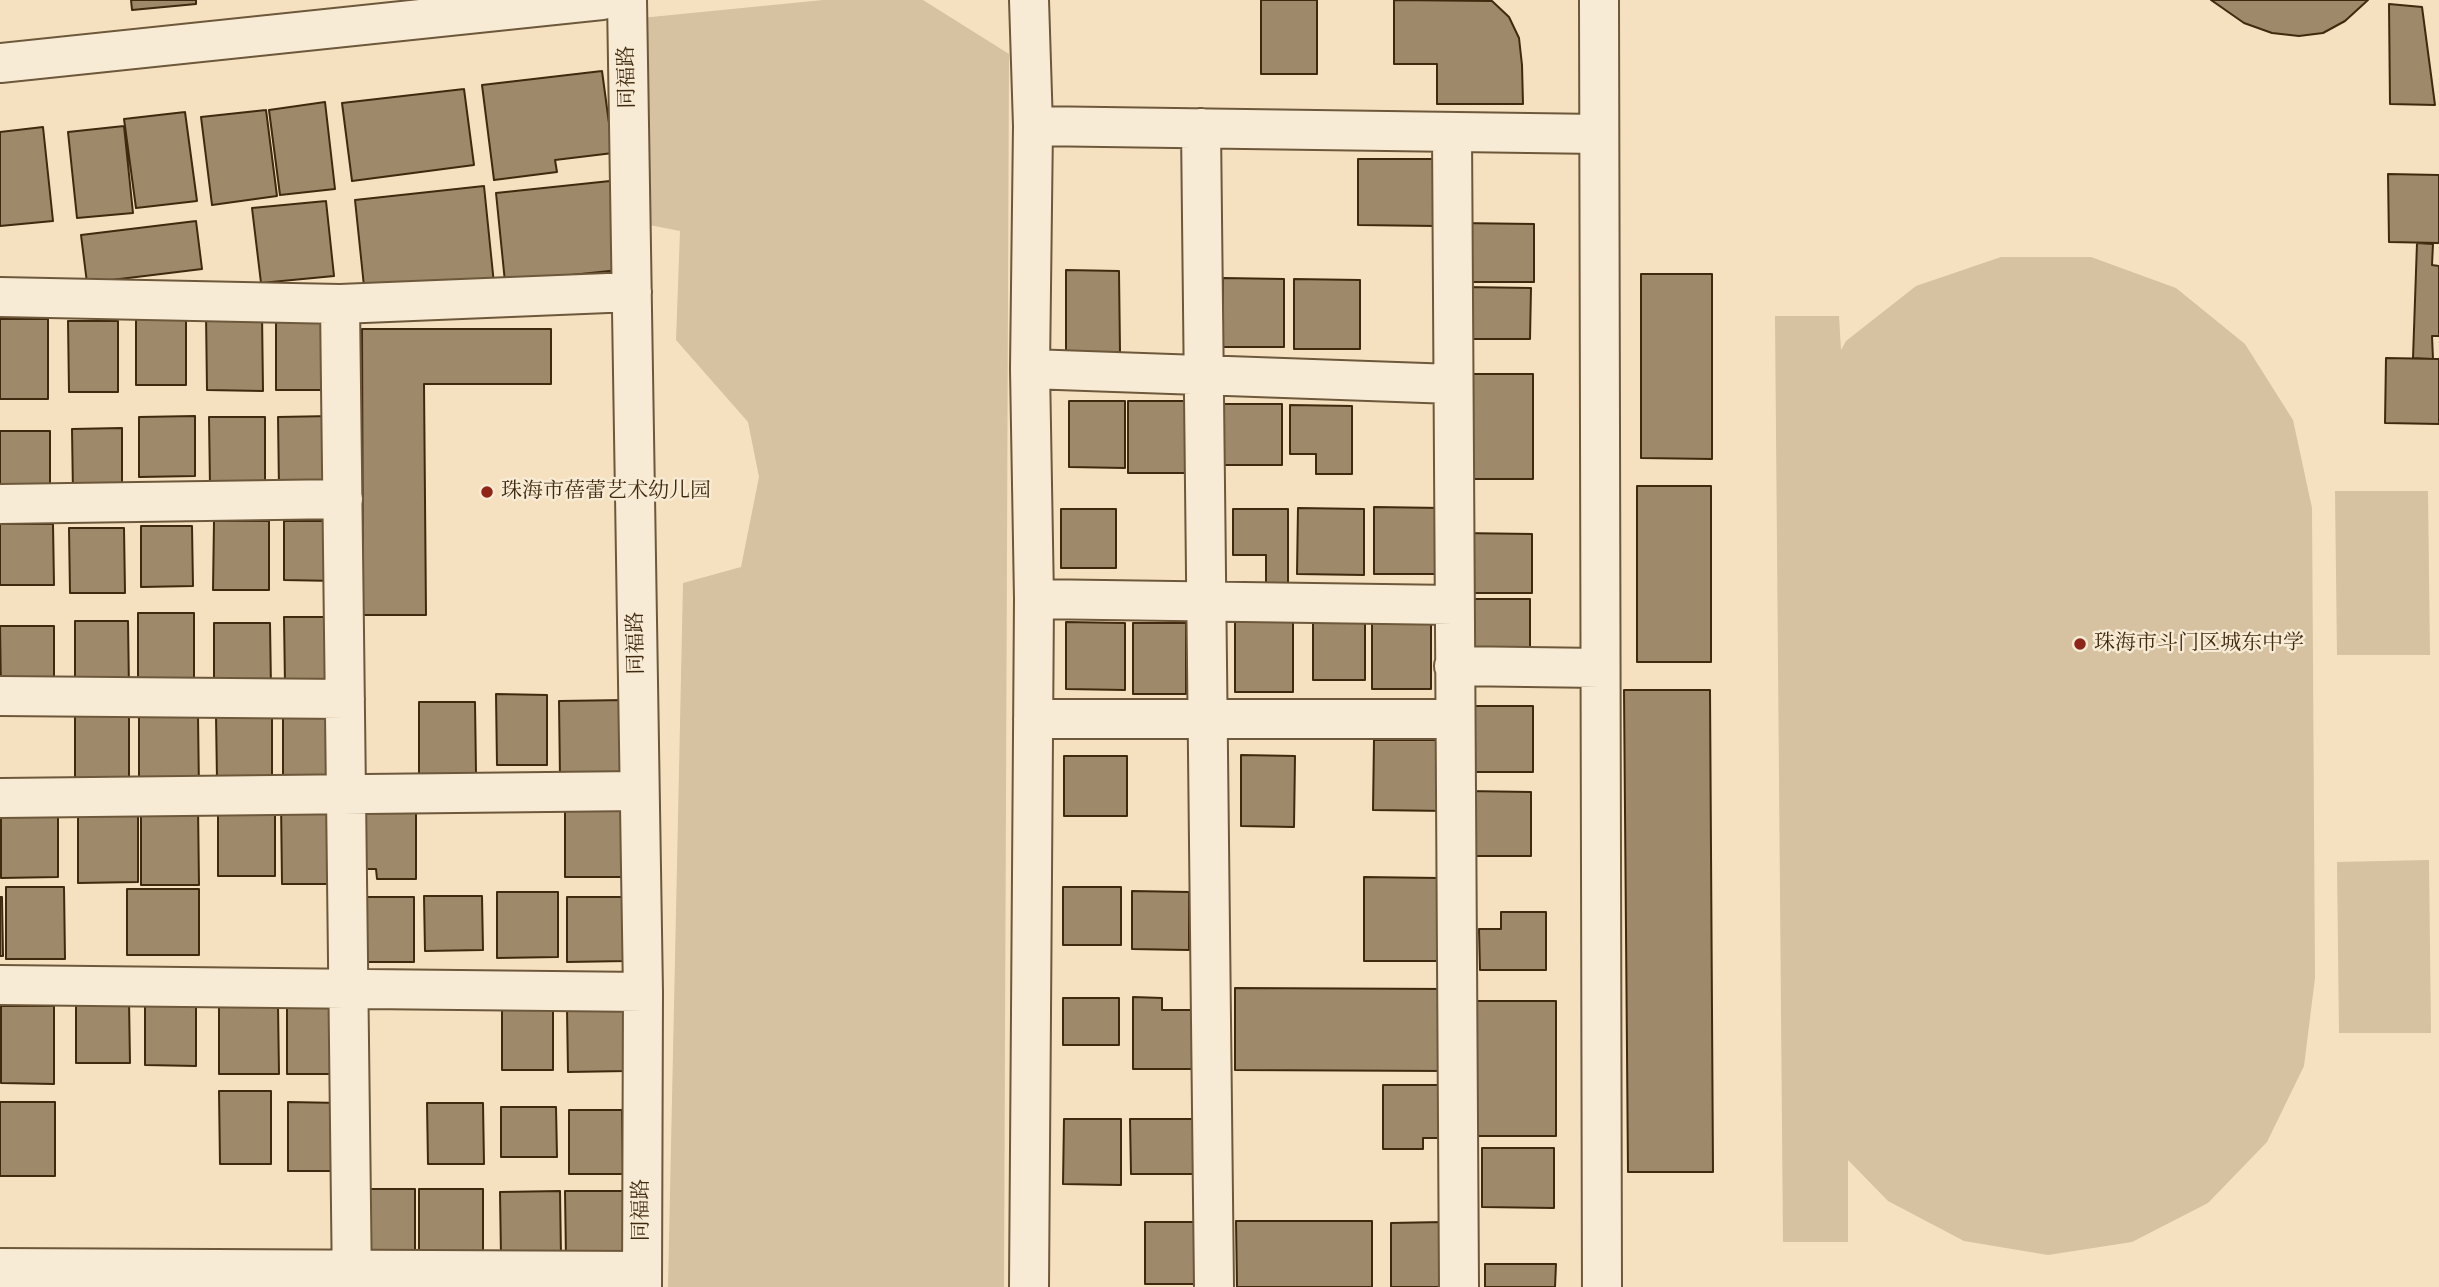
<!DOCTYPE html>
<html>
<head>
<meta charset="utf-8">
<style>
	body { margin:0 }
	canvas { display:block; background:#f5e0bf }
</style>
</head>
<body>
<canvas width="2439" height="1287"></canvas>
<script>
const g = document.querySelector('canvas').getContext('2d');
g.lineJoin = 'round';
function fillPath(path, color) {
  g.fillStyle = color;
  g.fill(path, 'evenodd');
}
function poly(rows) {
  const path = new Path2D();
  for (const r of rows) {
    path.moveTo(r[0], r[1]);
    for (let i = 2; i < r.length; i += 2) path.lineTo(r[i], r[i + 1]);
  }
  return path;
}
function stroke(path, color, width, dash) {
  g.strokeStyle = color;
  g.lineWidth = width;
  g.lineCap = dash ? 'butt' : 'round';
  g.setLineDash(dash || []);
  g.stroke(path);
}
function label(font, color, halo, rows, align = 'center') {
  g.font = font + ' "Libre Bodoni","Noto Serif SC",serif';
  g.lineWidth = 5;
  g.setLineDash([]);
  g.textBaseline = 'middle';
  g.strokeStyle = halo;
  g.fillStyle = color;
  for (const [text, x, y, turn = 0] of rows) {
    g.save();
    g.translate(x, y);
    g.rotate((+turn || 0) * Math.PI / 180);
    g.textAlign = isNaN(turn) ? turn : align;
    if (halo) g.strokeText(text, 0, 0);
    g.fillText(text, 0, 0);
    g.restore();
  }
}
fillPath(poly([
	[823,0,923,0,1009,54,1004,1287,668,1287,683,583,741,567,759,477,748,422,676,340,680,231,639,223,641,18],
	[2001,257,2091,257,2176,288,2245,344,2293,420,2312,508,2315,978,2304,1066,2267,1142,2208,1203,2132,1242,2048,1255,1964,1241,1888,1201,1848,1160,1848,1242,1783,1242,1775,316,1839,316,1841,350,1846,341,1916,286],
	[2335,491,2428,491,2430,655,2337,655],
	[2429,860,2431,1033,2339,1033,2337,862]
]), '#d6c1a1');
const building = poly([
	[131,0,196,0,196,4,132,10,131,0],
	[1261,0,1317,0,1317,74,1261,74,1261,0],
	[1394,0,1492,1,1509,17,1519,38,1522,65,1523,104,1437,104,1437,64,1394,64,1394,0],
	[2211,0,2368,0,2345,21,2323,33,2299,36,2272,33,2244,23,2211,0],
	[2389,4,2422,7,2435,105,2390,104,2389,4],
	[602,71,613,153,555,160,557,172,494,180,482,85,602,71],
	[464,89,474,165,352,181,342,103,464,89],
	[325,102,335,189,280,195,269,110,325,102],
	[266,110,277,196,212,205,201,117,266,110],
	[185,112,197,201,136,208,124,119,185,112],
	[124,126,133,213,77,218,68,132,124,126],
	[43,127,53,221,0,226,0,132,43,127],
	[1358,159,1436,159,1437,226,1358,225,1358,159],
	[2388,174,2439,175,2439,243,2389,242,2388,174],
	[610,181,619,270,505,282,496,193,610,181],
	[484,186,494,284,365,296,355,200,484,186],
	[326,201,334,276,261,283,252,208,326,201],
	[196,221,202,269,87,283,81,235,196,221],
	[1458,223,1534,224,1534,282,1458,282,1458,223],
	[2417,243,2433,244,2432,265,2439,266,2439,336,2432,336,2433,359,2413,358,2417,243],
	[1066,270,1119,271,1120,352,1066,352,1066,270],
	[1641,274,1712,274,1712,459,1641,458,1641,274],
	[1223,278,1284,279,1284,347,1223,347,1223,278],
	[1294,279,1360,280,1360,349,1294,349,1294,279],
	[1465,287,1531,288,1530,339,1465,339,1465,287],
	[136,313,186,313,186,385,136,385,136,313],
	[206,314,262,314,263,391,207,390,206,314],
	[276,314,330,314,330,390,276,390,276,314],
	[0,319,48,319,48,399,0,399,0,319],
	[68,321,118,321,118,392,69,392,68,321],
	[362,329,551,329,551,384,424,384,426,615,363,615,362,329],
	[2386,358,2439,359,2439,424,2385,423,2386,358],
	[1460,374,1533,374,1533,479,1461,479,1460,374],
	[1069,401,1125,401,1125,468,1069,467,1069,401],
	[1128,401,1192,401,1192,473,1128,473,1128,401],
	[1224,404,1282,404,1282,465,1223,465,1224,404],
	[1290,405,1352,406,1352,474,1316,474,1316,454,1290,454,1290,405],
	[195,416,195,476,139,477,139,417,195,416],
	[332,416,333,489,279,489,278,417,332,416],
	[209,417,265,417,265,486,210,487,209,417],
	[122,428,122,495,73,495,72,429,122,428],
	[0,431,50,431,50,491,0,491,0,431],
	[1637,486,1711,486,1711,662,1637,662,1637,486],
	[1374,507,1442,508,1442,574,1374,574,1374,507],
	[1298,508,1364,509,1364,575,1297,574,1298,508],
	[1061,509,1116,509,1116,568,1061,568,1061,509],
	[1233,509,1288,509,1288,587,1266,587,1266,555,1233,555,1233,509],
	[214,521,269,521,269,590,213,590,214,521],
	[284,521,335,521,336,581,284,580,284,521],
	[0,524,53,524,54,585,0,585,0,524],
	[141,526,192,526,193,586,141,587,141,526],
	[69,528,124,528,125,593,70,593,69,528],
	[1459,533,1532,534,1532,593,1459,593,1459,533],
	[1459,599,1530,599,1530,661,1460,661,1459,599],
	[138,613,194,613,194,683,138,682,138,613],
	[1313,616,1365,616,1365,680,1313,680,1313,616],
	[284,617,336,617,336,685,285,685,284,617],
	[1235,618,1293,619,1293,692,1235,692,1235,618],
	[1372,618,1431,619,1431,689,1372,689,1372,618],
	[75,621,128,621,129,690,75,690,75,621],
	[1066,622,1125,623,1125,690,1066,689,1066,622],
	[214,623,270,623,271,688,214,688,214,623],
	[1133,623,1186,623,1186,694,1133,694,1133,623],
	[0,626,54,626,54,693,1,693,0,626],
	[1624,690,1710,690,1713,1172,1628,1172,1624,690],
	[496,694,547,695,547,765,497,765,496,694],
	[627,700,628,778,560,778,559,701,627,700],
	[419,702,475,702,476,774,419,774,419,702],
	[1465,706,1533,706,1533,772,1465,772,1465,706],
	[75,711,129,712,129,792,75,792,75,711],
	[139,715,198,715,199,792,139,792,139,715],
	[283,715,337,715,338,782,283,782,283,715],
	[216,716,272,716,272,780,217,780,216,716],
	[1374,740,1447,740,1447,811,1373,810,1374,740],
	[1241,755,1295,756,1294,827,1241,826,1241,755],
	[1064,756,1127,756,1127,816,1064,816,1064,756],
	[1466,791,1531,792,1531,856,1466,856,1466,791],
	[565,796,627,796,628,877,565,877,565,796],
	[218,801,275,801,275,876,218,876,218,801],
	[281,801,337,801,337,884,282,884,281,801],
	[356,803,416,803,416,879,377,879,376,869,356,869,356,803],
	[198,805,199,885,141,885,141,806,198,805],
	[78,809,138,809,138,882,78,883,78,809],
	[1,813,58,814,58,877,1,878,1,813],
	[1364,877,1439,878,1439,961,1364,961,1364,877],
	[6,887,64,887,65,959,6,959,6,887],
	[1063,887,1121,887,1121,945,1063,945,1063,887],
	[127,889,199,889,199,955,127,955,127,889],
	[1132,891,1189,892,1189,950,1132,949,1132,891],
	[497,892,558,892,558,957,497,958,497,892],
	[424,896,482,896,483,950,425,951,424,896],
	[0,897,2,897,3,956,0,956,0,897],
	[356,897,414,897,414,962,356,962,356,897],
	[567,897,627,897,627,961,567,962,567,897],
	[1501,912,1546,912,1546,970,1480,970,1479,929,1501,929,1501,912],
	[1235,988,1448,989,1447,1071,1235,1070,1235,988],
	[1133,997,1162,998,1162,1010,1192,1010,1192,1069,1133,1069,1133,997],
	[1063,998,1119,998,1119,1045,1063,1045,1063,998],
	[145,999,196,999,196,1066,145,1065,145,999],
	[76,1000,129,1000,130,1063,76,1063,76,1000],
	[1468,1001,1556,1001,1556,1136,1468,1136,1468,1001],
	[219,1005,278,1005,279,1074,219,1074,219,1005],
	[1,1006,54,1006,54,1084,1,1083,1,1006],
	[287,1007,340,1007,340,1074,287,1074,287,1007],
	[502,1008,553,1008,553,1070,502,1070,502,1008],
	[567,1009,626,1009,627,1071,568,1072,567,1009],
	[1383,1085,1449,1085,1448,1138,1423,1138,1423,1149,1383,1149,1383,1085],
	[219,1091,271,1091,271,1164,220,1164,219,1091],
	[0,1102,55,1102,55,1176,0,1176,0,1102],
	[288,1102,341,1103,341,1171,288,1171,288,1102],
	[427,1103,483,1103,484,1164,428,1164,427,1103],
	[501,1107,556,1107,557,1157,501,1157,501,1107],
	[569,1110,622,1110,623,1174,569,1174,569,1110],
	[1064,1119,1121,1119,1121,1185,1063,1184,1064,1119],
	[1130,1119,1193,1119,1193,1174,1131,1174,1130,1119],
	[1482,1148,1554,1148,1554,1208,1482,1207,1482,1148],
	[363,1189,415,1189,415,1254,363,1254,363,1189],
	[419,1189,483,1189,483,1253,419,1252,419,1189],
	[560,1191,561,1256,501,1257,500,1192,560,1191],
	[565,1191,630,1191,631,1259,566,1259,565,1191],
	[1236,1221,1372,1221,1372,1287,1237,1287,1236,1221],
	[1145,1222,1198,1222,1198,1284,1145,1284,1145,1222],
	[1443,1222,1442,1287,1391,1287,1391,1223,1443,1222],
	[1485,1264,1556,1264,1555,1287,1485,1287,1485,1264]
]);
fillPath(building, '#9e896b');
stroke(building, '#402a0f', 2);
const minor = poly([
	[627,0,643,992,642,1287],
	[1029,0,1033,126,1030,369,1034,599,1029,1287],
	[1599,0,1602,1287],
	[0,63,602,0],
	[1033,126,1599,134],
	[1201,128,1214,1287],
	[1452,132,1459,1287],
	[0,297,340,304,632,292],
	[340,304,352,1287],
	[1030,369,1453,384],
	[0,504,343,499],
	[1034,599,1453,605],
	[1454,666,1600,668],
	[0,696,345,699],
	[1033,719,1454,719],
	[0,798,639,791],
	[0,985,643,992],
	[0,1268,642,1271]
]);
stroke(minor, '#6d583b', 42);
stroke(minor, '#f8ebd5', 38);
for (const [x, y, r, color] of [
	[487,492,7,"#8f2418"],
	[2080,644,7,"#8f2418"]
]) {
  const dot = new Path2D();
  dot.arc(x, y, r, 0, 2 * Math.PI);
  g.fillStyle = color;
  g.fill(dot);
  stroke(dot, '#f8ebd5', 2.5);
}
label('21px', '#402a0f', '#f8ebd5', [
	["同福路",628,77,-91],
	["同福路",637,643,-91],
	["同福路",642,1210,-90]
]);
label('21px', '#402a0f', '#f8ebd5', [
	["珠海市蓓蕾艺术幼儿园",501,492],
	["珠海市斗门区城东中学",2094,644]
], 'left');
</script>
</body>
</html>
